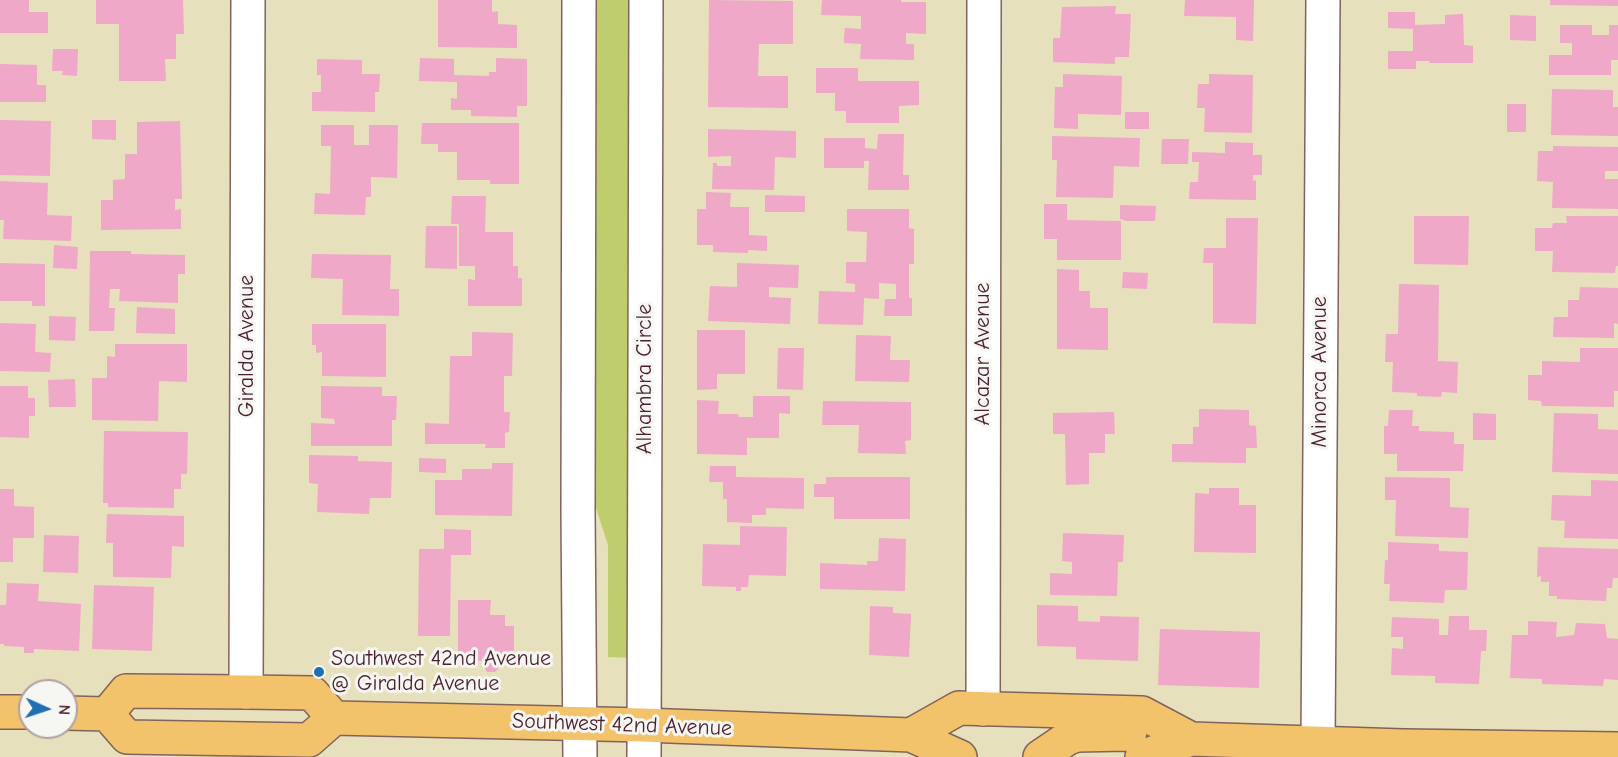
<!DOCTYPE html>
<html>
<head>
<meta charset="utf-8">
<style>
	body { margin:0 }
	#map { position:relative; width:1618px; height:757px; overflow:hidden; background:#e7e0bc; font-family:"Comic Neue",sans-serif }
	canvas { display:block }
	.north { position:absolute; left:18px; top:679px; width:60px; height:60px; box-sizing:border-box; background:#f6f6f2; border:2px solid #b1a0a2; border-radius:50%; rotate:93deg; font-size:16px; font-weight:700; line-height:24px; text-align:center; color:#4a1f2b }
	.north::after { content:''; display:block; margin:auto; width:21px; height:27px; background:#1f6fb2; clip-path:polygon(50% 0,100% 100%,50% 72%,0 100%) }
</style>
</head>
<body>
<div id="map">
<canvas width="1618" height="757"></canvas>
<div class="north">N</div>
</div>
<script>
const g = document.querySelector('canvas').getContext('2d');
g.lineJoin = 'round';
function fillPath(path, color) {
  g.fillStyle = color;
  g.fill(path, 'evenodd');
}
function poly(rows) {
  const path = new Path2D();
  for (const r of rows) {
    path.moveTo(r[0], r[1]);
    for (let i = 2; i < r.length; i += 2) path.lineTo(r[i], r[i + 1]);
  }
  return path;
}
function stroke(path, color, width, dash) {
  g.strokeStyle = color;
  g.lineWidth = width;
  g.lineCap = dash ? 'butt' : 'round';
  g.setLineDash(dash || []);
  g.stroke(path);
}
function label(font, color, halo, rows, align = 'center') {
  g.font = font + ' "Comic Neue",sans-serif';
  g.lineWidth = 6;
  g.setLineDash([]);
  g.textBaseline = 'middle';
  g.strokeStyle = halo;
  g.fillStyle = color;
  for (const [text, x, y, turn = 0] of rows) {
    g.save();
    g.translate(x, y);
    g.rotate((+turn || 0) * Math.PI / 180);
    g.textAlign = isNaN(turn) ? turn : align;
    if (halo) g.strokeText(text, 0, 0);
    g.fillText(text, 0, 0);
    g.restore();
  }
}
fillPath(poly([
	[592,0,634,0,634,658,608,657,608,545,595,505]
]), '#c0cd6f');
fillPath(poly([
	[0,0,29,0,29,12,48,12,48,33,0,33],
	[96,0,183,0,184,34,176,34,176,59,165,59,166,81,119,81,119,24,96,24],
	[438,0,492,0,492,12,498,11,498,24,517,25,517,48,438,47],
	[709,0,793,1,793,44,759,44,758,76,788,76,788,108,708,107],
	[822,0,901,0,901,2,926,2,926,34,906,33,906,44,914,44,914,60,860,59,861,44,844,43,844,36,845,28,861,29,861,16,821,15],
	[1185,0,1254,0,1253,41,1236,40,1236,17,1184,16],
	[1550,0,1618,0,1618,6,1550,5],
	[1116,6,1115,14,1131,14,1129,57,1115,57,1115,64,1053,62,1053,38,1060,38,1062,7],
	[1388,12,1415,12,1415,25,1445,24,1445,15,1463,14,1464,45,1473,46,1473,63,1429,63,1430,61,1416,61,1416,69,1388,69,1388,51,1413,51,1413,29,1388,28],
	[1510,15,1536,16,1536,41,1510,40],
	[1560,25,1592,25,1592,35,1609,35,1609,25,1618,25,1618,60,1611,60,1611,75,1549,75,1549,55,1572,55,1572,43,1560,43],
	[53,49,78,49,77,76,62,75,63,71,52,71],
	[420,58,454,59,454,75,489,76,489,72,496,72,496,58,527,59,527,106,517,106,517,117,471,116,471,110,451,110,451,98,457,99,457,82,419,81],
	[317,59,362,60,362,74,380,74,379,92,375,92,375,112,312,111,312,92,321,92,321,75,317,75],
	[0,64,37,65,37,85,46,85,46,102,0,102],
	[816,68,858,68,858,81,919,81,919,105,899,106,899,123,846,123,846,111,835,111,835,93,816,93],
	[1063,74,1122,76,1121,115,1078,114,1078,129,1054,128,1055,87,1063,87],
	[1209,74,1253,75,1252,133,1204,132,1205,108,1197,108,1198,84,1209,84],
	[1552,89,1613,90,1613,107,1618,107,1618,136,1551,135],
	[1507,104,1526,104,1526,132,1507,132],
	[1125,112,1149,112,1149,129,1125,129],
	[0,120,51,121,50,176,0,175],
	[92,120,116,120,116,140,92,139],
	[180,121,182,199,175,199,175,210,181,209,181,229,101,230,101,200,113,200,113,180,125,179,125,154,137,154,137,122],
	[422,123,519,123,519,184,490,184,490,180,457,180,457,152,438,152,438,144,421,144],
	[321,125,354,125,354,145,369,145,369,125,398,125,397,178,371,177,371,197,366,197,365,215,314,214,315,193,330,194,331,146,321,146],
	[708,129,796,131,796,158,775,157,774,190,712,189,713,163,717,163,717,166,731,166,731,156,708,157],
	[878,134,904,134,903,175,909,175,909,190,868,190,869,161,864,161,864,168,824,168,824,138,865,138,865,148,877,149],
	[1052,136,1140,138,1139,167,1114,166,1113,198,1056,197,1057,160,1052,160],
	[1162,139,1189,139,1188,164,1161,164],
	[1225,142,1253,143,1253,155,1262,155,1262,175,1253,175,1253,181,1256,180,1256,200,1189,199,1190,182,1198,182,1199,162,1192,162,1192,152,1225,153],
	[1553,146,1618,147,1618,171,1605,171,1605,179,1618,179,1618,209,1552,208,1553,182,1537,181,1538,151,1553,151],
	[0,181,48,183,47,215,72,216,71,241,3,239,4,220,0,220],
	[706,192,731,193,730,207,749,207,749,235,767,236,767,251,748,250,748,253,713,252,713,245,697,245,697,209,706,209],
	[765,195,805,196,805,212,765,212],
	[452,196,486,196,485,232,513,232,513,266,518,266,518,278,522,278,522,306,468,306,468,279,475,280,475,266,459,266,459,224,451,224],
	[1044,204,1067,204,1067,220,1121,221,1121,260,1057,260,1057,239,1044,239],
	[1120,205,1156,206,1155,221,1126,221,1120,219],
	[847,209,909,209,909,228,914,229,914,264,909,264,909,298,912,298,912,316,884,316,885,299,896,299,896,284,879,283,879,299,864,298,863,325,818,324,819,291,855,292,855,284,846,283,846,262,866,262,867,232,847,231],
	[1414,216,1469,216,1468,265,1414,264],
	[1566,216,1618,216,1618,266,1616,266,1615,273,1552,272,1553,251,1535,251,1535,228,1552,228,1553,223,1567,223],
	[1226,218,1258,218,1256,324,1213,323,1213,263,1203,263,1204,248,1226,248],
	[426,226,457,226,457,269,425,268],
	[54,245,78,247,77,269,53,268],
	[90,251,131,251,131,254,185,255,185,274,178,274,178,303,119,301,120,289,110,289,109,308,115,308,114,331,89,331],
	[312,254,391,255,390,289,399,289,399,316,342,315,343,279,311,278],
	[0,263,45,264,45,306,32,306,32,301,0,301],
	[737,263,799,265,798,288,769,287,769,297,791,298,790,324,708,321,710,286,737,287],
	[1057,269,1079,270,1079,291,1090,291,1090,308,1108,308,1108,350,1057,349],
	[1123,272,1148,273,1147,289,1122,288],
	[1399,284,1439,285,1438,361,1458,362,1457,393,1442,392,1441,397,1417,396,1417,393,1392,392,1393,362,1385,362,1386,334,1398,334],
	[1580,287,1618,288,1618,324,1614,323,1614,338,1553,337,1554,317,1568,317,1568,300,1579,300],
	[137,307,175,309,175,334,136,333],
	[49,316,76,317,75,341,49,340],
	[0,323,36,324,35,352,51,353,50,372,0,371],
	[312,324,386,324,386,377,322,376,322,352,316,353,316,345,312,345],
	[697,330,745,330,745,374,717,374,717,389,697,390],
	[472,332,513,333,512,376,504,376,504,412,510,412,509,432,505,433,505,448,485,448,486,444,425,444,425,423,449,424,450,356,472,356],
	[856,335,891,336,890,360,910,360,909,382,855,381],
	[115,344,187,344,187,382,159,381,158,421,92,420,92,378,107,378,107,356,115,357],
	[778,348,804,348,803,390,777,389],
	[1580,348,1618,348,1618,391,1614,391,1614,407,1542,406,1541,401,1528,400,1528,375,1542,375,1542,361,1580,362],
	[75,379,76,407,49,407,48,380],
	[0,386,28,386,28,398,35,398,35,416,29,416,29,438,0,437],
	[321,386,382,387,382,396,397,396,396,420,392,420,392,446,311,446,311,423,335,424,334,419,321,418],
	[753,396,790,396,790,414,779,413,779,438,747,438,747,455,697,454,697,400,719,401,718,414,738,414,739,417,753,417],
	[823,401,911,402,911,440,905,441,906,454,858,453,859,425,822,425],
	[1199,409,1249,410,1249,425,1256,426,1257,448,1246,448,1246,463,1172,462,1172,444,1193,444,1193,427,1199,427],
	[1389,410,1413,410,1412,426,1419,426,1419,431,1454,432,1454,444,1464,444,1463,471,1397,471,1397,454,1384,454,1384,426,1388,426],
	[1114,412,1115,434,1105,434,1105,453,1089,453,1089,484,1066,485,1065,434,1053,434,1053,413],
	[1473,413,1496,414,1496,440,1473,440],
	[1554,413,1598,414,1598,429,1618,430,1618,474,1552,472],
	[104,431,188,432,187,474,181,474,181,489,174,489,174,508,108,507,108,503,103,503],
	[309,455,358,456,358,461,392,462,391,498,370,498,369,514,317,512,318,484,309,483],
	[419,458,446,459,446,473,419,472],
	[492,463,513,463,512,516,435,515,435,480,462,480,462,469,492,469],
	[710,466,736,466,736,477,804,478,804,509,766,508,766,515,752,515,752,523,727,522,727,499,723,499,723,482,709,482],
	[826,477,910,477,910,519,834,519,834,497,814,497,814,484,826,484],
	[1385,477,1450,478,1450,507,1469,508,1468,538,1395,536,1396,500,1385,500],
	[1591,480,1618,481,1618,539,1564,538,1565,521,1551,520,1552,495,1591,496],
	[1209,488,1239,488,1239,505,1256,505,1256,553,1194,552,1195,493,1209,494],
	[0,489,14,489,14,506,34,507,34,538,13,538,13,562,0,562],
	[107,514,184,516,184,547,172,546,171,578,113,577,113,543,106,543],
	[740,526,787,527,786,576,749,575,748,587,741,587,741,591,736,591,736,587,702,586,703,544,740,545],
	[444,529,471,530,471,555,451,555,450,636,418,636,419,549,444,549],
	[1063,533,1124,535,1123,562,1118,562,1117,596,1050,595,1050,573,1072,574,1072,562,1062,561],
	[44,535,79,536,78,573,43,572],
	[879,538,906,539,905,591,820,589,820,563,867,565,867,561,878,561],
	[1388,542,1439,544,1439,551,1468,552,1467,590,1445,590,1444,603,1389,601,1390,584,1384,584,1385,560,1388,560],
	[1538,547,1618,549,1618,578,1613,578,1612,588,1607,588,1606,601,1557,599,1557,596,1549,596,1549,582,1541,582,1541,576,1537,577],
	[7,583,39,584,38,601,81,604,79,651,34,649,34,653,24,653,24,647,4,646,4,644,0,644,0,605,6,605],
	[94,585,154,587,152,651,92,649],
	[458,600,491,600,490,615,505,615,505,626,514,626,514,662,498,662,498,669,495,672,487,672,485,668,485,661,458,660],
	[1037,605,1078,606,1078,621,1100,622,1100,616,1139,617,1138,661,1076,659,1076,647,1037,646],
	[870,606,893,607,893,613,911,614,909,657,869,655],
	[1449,616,1469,616,1469,630,1487,630,1486,651,1481,651,1479,684,1435,683,1435,676,1391,675,1392,648,1403,649,1403,637,1391,637,1392,617,1439,619,1439,635,1448,635],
	[1528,621,1557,622,1556,637,1574,635,1576,623,1605,624,1607,638,1618,639,1618,680,1604,679,1603,686,1542,684,1542,679,1510,678,1512,635,1528,635],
	[1160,629,1260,632,1259,688,1158,685]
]), '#efa8c8');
const minor = poly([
	[246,692,248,0],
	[983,709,984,0],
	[1318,744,1323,0]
]);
const tertiary = poly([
	[579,0,578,511,580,757],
	[644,757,646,0]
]);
const primary = poly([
	[0,712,30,712],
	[66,713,107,714,127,737,309,740,334,718,643,725,911,735,960,757],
	[107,714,126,691,246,692,312,693,334,718],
	[911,735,959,708,1142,713,1191,739],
	[1040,757,1068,738,1077,735,1127,734,1130,732],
	[1142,757,1191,739,1403,746,1618,749]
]);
stroke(minor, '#81635e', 36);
stroke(tertiary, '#81635e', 36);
stroke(primary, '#81635e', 36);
stroke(minor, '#fff', 33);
stroke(tertiary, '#fff', 33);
stroke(primary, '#f2c36a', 33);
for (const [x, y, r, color] of [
	[319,672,6,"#1f6fb2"]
]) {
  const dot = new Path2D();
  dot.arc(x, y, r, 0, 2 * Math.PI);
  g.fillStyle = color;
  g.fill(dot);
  stroke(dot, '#f6f6f2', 2);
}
label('22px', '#4a1f2b', '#f6f6f2', [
	["Giralda Avenue",247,346,-90],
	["Alcazar Avenue",983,354,-90],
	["Minorca Avenue",1320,372,-90],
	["Alhambra Circle",645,379,-90],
	["Southwest 42nd Avenue",622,725,2]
]);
label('22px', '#4a1f2b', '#f6f6f2', [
	["Southwest 42nd Avenue",331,659],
	["@ Giralda Avenue",331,684]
], 'left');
</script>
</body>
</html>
